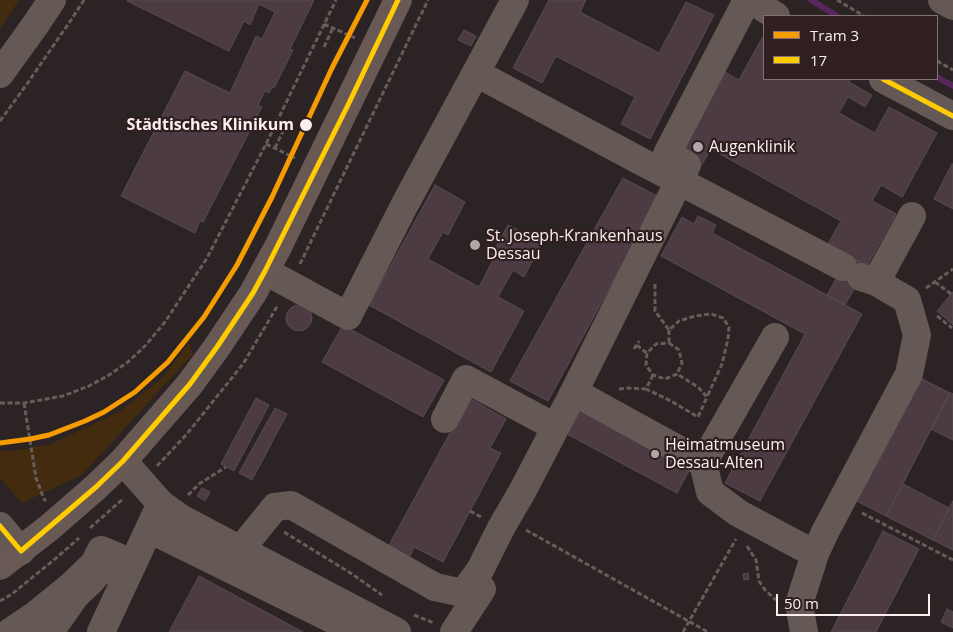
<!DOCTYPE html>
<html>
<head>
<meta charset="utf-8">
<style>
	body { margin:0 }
	#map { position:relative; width:953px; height:632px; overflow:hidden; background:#2c2324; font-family:"Open Sans",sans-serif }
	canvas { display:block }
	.legend { position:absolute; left:763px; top:15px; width:175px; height:65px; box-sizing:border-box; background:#301f20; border:1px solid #817273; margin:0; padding:6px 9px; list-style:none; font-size:15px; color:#faeeef }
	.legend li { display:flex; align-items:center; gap:10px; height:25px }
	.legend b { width:25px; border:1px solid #817273 }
	.scale { position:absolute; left:776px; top:594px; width:154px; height:22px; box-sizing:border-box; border:2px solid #faeeef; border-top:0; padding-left:6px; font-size:15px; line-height:18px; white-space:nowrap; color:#faeeef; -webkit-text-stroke:4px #301f20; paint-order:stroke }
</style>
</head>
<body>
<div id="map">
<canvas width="953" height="632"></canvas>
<ul class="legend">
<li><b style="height:6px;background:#f59c00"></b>Tram 3</li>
<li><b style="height:6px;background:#fc0"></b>17</li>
</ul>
<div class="scale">50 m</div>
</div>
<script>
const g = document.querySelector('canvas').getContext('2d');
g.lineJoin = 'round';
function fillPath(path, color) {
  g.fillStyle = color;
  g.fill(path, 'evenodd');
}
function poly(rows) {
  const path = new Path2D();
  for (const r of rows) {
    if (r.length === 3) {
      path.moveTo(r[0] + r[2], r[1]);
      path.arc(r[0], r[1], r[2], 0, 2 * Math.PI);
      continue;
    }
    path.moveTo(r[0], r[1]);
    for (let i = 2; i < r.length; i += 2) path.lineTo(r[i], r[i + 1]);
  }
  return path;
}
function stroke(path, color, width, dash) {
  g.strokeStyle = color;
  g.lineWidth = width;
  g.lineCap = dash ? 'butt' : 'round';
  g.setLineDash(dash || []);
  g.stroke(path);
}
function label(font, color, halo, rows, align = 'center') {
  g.font = font + ' "Open Sans",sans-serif';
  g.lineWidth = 4.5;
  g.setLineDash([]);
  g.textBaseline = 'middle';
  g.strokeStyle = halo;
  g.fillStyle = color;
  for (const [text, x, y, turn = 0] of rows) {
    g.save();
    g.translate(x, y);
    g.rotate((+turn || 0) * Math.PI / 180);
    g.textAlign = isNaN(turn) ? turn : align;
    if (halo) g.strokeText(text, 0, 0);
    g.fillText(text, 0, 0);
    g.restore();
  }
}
fillPath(poly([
	[0,0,19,0,0,29],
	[189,343,193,354,82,475,22,503,0,478,0,451,12,451,51,444,121,411,163,377]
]), '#422b0e');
stroke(poly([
	[811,0,837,16],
	[937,77,953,86]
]), '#58255c', 6);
const building = poly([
	[128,0,314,0,290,49,293,50,274,88,272,87,269,93,265,91,258,105,262,107,203,222,200,221,195,233,121,196,185,71,230,93,256,36,262,39,275,12,259,4,250,25,244,21,229,51,127,1,128,0],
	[549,0,586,0,580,12,659,53,686,2,714,15,650,139,621,124,635,97,556,56,542,83,513,68,549,0],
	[464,30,476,36,471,46,458,40,464,30],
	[762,38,764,39,764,79,851,79,849,82,872,95,865,107,848,97,839,113,875,133,889,107,937,133,902,197,881,185,872,201,896,214,867,266,828,244,841,221,711,149,701,166,677,153,723,71,739,80,762,38],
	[952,164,953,164,953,209,934,199,952,164],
	[623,178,659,197,548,401,510,381,623,178],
	[435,185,465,202,448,235,443,232,428,259,479,287,493,260,490,258,508,225,542,243,524,277,513,270,498,297,524,311,491,372,369,305,435,185],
	[698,216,716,225,712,233,862,314,760,501,725,483,805,334,661,256,682,217,694,224,698,216],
	[849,256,867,266,845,305,827,295,849,256],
	[953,292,953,325,937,311,953,292],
	[299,318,13],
	[343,325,444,380,423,417,322,362,343,325],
	[918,377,950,393,886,516,855,500,918,377],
	[950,393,953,394,953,440,931,429,950,393],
	[256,398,269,405,234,471,221,464,256,398],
	[469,398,506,419,490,448,501,453,443,562,414,547,409,558,388,547,469,398],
	[582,406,692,465,677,493,567,434,582,406],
	[275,408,287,414,252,480,239,473,275,408],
	[903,484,949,508,933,540,886,516,903,484],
	[202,488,210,492,205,501,197,496,202,488],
	[953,501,953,550,933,540,953,501],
	[883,531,919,549,876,632,831,632,883,531],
	[748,573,749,579,744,580,743,574,748,573],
	[199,576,303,632,169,632,199,576],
	[947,609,953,612,953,628,941,622,947,609]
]);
fillPath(building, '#4d3b43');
stroke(building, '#544d4f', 1);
stroke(poly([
	[837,0,864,16],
	[324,24,355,38],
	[324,47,333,28],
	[937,61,953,70],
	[0,121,27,84,71,20,84,0],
	[266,144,295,158],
	[275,148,285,127],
	[300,264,428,0],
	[935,282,951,294],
	[655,284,655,311,669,330,679,321,695,316,711,314,723,318,729,327,728,339,722,364,707,397,698,387,677,374],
	[926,288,953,269],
	[937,316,952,328],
	[669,330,669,343],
	[669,343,679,350,682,363,677,374,665,379,653,375,646,365,647,353,656,344,669,343],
	[637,345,641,349,647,353],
	[634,349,639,341],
	[653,375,646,389,671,401,698,417,707,397],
	[619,389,627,388,646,389],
	[0,403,24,403,63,396,89,386,109,375,128,362,145,346,165,322,207,258,266,144,336,0],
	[24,403,36,478,44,499,46,501],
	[157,466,186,435,243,364,278,305],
	[188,495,199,484,226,467],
	[470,511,481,517],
	[862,513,953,560],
	[90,528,124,498],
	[526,530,708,632],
	[284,532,352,574,382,595],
	[747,546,756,560,759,581,765,590,776,600],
	[0,601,12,594,55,559,79,538],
	[414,615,434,623],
	[683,632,736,539]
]), '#665c5b', 3, [5, 2.5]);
stroke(poly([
	[751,0,776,16],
	[942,0,953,6],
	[476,73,644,163,679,181,687,165,667,154,747,0],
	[0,74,36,24,52,0],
	[883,79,953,116],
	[265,271,348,316,404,206,515,0],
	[876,282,912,216],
	[574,392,703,463,710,492,738,513,815,554],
	[445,419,466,379,555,427],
	[123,461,161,504,182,519,397,632],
	[703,463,775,337],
	[0,526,21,551],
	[149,529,356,631],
	[241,549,275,507,291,505,435,587,463,593,480,570,501,528,523,490,574,392,679,181,843,267],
	[10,632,35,615,72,585,94,564,101,550,120,558,114,571,103,567,91,581,76,595,50,632],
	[101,632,156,514],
	[454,632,482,589],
	[804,632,799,604,815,554,825,532,909,374,917,335,907,300,876,282,861,277]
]), '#645954', 28);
stroke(poly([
	[0,566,50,527,96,487,123,461,190,384,217,347,253,293,278,247,398,0]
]), '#685954', 28);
stroke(poly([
	[883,79,953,116],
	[0,526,21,551,96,487,123,461,190,384,217,347,253,293,265,271,348,105,398,0]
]), '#fc0', 5);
stroke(poly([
	[0,443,30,439,49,435,85,421,104,412,135,392,168,362,204,317,237,265,272,197,332,68,367,0]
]), '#f59c00', 5);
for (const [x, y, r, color] of [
	[306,125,7,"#faeeef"],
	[698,147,6,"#b2a7a8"],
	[475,245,6,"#b2a7a8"],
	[655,454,5,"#b2a7a8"]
]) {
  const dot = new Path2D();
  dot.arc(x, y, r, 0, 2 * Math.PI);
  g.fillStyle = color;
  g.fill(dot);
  stroke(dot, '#301f20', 2);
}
label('bold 16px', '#faeeef', '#301f20', [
	["Städtisches Klinikum",294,125]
], 'right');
label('16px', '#faeeef', '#301f20', [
	["Augenklinik",709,147],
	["St. Joseph-Krankenhaus",486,236],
	["Dessau",486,254],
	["Heimatmuseum",665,445],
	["Dessau-Alten",665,463]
], 'left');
</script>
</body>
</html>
